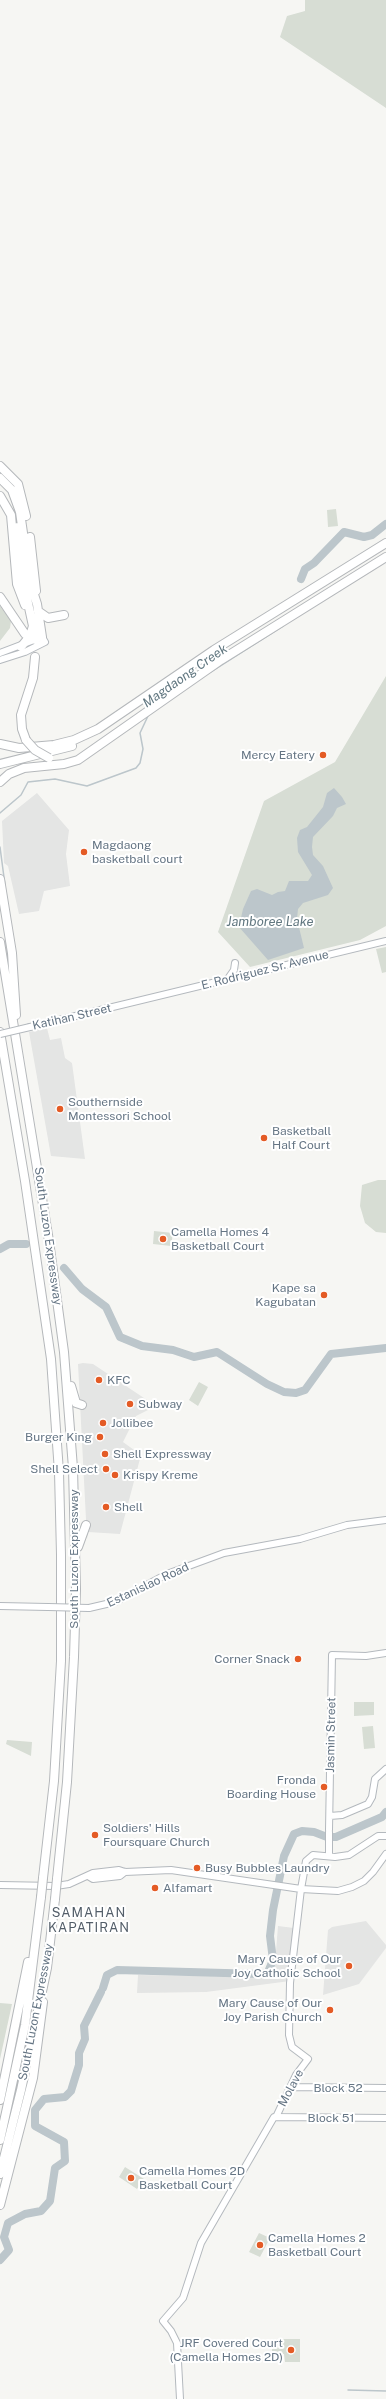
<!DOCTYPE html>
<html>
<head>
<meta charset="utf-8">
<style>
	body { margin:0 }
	canvas { display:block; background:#f6f6f3 }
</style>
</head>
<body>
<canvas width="386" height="2399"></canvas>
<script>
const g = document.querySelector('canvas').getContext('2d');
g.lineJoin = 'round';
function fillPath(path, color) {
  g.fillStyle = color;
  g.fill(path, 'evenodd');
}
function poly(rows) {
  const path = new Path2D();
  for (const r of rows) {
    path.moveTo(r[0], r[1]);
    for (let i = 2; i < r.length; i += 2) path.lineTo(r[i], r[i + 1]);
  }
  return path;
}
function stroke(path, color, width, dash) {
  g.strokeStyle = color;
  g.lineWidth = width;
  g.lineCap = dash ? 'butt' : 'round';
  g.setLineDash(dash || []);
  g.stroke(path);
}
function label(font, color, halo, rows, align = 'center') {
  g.font = font + ' "Public Sans",sans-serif';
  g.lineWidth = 4;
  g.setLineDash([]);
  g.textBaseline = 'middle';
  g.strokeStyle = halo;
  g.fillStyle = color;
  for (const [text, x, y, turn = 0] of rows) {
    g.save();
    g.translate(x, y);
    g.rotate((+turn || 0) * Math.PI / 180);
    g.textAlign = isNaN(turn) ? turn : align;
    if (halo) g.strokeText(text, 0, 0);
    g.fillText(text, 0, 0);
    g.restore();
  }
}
fillPath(poly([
	[37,793,69,830,66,854,70,886,44,891,39,911,19,914,8,866,4,863,2,821],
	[47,1028,50,1040,61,1038,65,1058,72,1063,85,1159,51,1156,29,1032],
	[83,1363,93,1364,156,1406,136,1416,123,1442,141,1455,120,1534,88,1532,87,1539,78,1364],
	[366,1921,386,1945,386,1948,359,1984,323,1995,328,1930,332,1927],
	[278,1926,294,1928,290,1981,206,1992,137,1993,138,1975,274,1977]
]), '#e4e5e4');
fillPath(poly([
	[305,0,386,0,386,108,280,37,287,16,305,11],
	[336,509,338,526,328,527,327,510],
	[0,606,11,621,10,628,0,641],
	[386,676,386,926,360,940,250,967,218,932,264,801,335,762],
	[386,947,386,972,382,973,376,949],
	[378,1180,386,1180,386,1233,376,1232,365,1223,360,1206,362,1185],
	[154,1231,173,1233,171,1246,153,1244],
	[199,1382,208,1387,198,1406,189,1400],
	[354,1702,374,1702,374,1715,354,1716],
	[373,1726,375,1748,364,1749,362,1727],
	[7,1740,32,1742,31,1756,6,1744],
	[0,2003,12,2004,0,2059],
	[125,2167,144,2179,137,2189,119,2177],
	[259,2233,270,2238,260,2257,249,2252],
	[272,2339,300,2339,300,2362,285,2362,284,2354,272,2354]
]), '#d7ddd4');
fillPath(poly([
	[334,788,342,797,346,804,337,808,333,816,313,837,312,847,313,855,323,866,333,888,328,895,303,903,298,909,297,919,304,948,268,960,239,927,243,909,251,891,257,889,272,895,278,892,285,891,289,881,308,881,312,875,298,852,297,838,300,830,307,827,323,807,327,793]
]), '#bcc6cb');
stroke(poly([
	[209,673,283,626],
	[0,813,21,795,28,782,55,779,87,786,136,768,140,763,143,749,140,733,148,716],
	[0,847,5,885],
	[348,2390,386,2391]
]), '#bcc6cb', 1.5);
stroke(poly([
	[301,579,305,569,314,563,344,532,364,537,372,535,386,524],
	[0,1249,9,1244,26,1244],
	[64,1268,82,1289,106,1307,120,1337,142,1346,173,1350,194,1357,217,1352,267,1384,284,1392,296,1393,305,1390,331,1354,386,1348],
	[103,1988,107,1975,117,1970,261,1974,268,1972,273,1960,270,1936,273,1910,284,1856,294,1834,302,1831,314,1832,327,1837,336,1837,382,1817,386,1812],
	[0,2260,9,2250,4,2237,8,2223,25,2214,41,2211,50,2201,55,2168,65,2161,64,2142,35,2126,35,2110,44,2099,65,2097,71,2091,79,2065,79,2053,85,2039,84,2026,101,1992]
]), '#bcc6cb', 8);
const secondary = poly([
	[0,653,42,637,45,642,25,652,0,660],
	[227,980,234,970,235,963],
	[30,1027,386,941],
	[0,1606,48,1607],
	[89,1608,115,1602,167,1574,224,1553,300,1539,347,1525,386,1520],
	[330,1816,342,1815,368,1804,372,1797,375,1779,386,1769],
	[329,1830,332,1655,366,1656,386,1653],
	[329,1856,329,1832],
	[88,1876,93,1879,120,1876,125,1872],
	[0,1885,56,1886,69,1884,93,1873,119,1870,125,1872,171,1870,301,1889,338,1891,352,1887,364,1881,373,1872,386,1854],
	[290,2087,386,2088],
	[276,2117,296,2075,308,2059,292,2047,289,2035,290,1983,301,1889,306,1861,313,1855,335,1857,349,1855,378,1836,386,1836],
	[180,2399,177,2343,171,2331,163,2321,183,2298,201,2243,274,2117,386,2118]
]);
const highway = poly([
	[0,466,18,484,26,516],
	[0,478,12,490,20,512,30,582,37,604,42,637],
	[0,496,11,515,17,584,25,605],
	[18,527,23,580,36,640],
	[30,537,36,591],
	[0,597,25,634],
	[38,611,48,618,64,615],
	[21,647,30,636,33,626],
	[26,740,22,729,21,715,33,678,35,657],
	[0,744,19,748,54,745,74,740,98,729,214,650,386,543],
	[0,764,72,746],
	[0,782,9,774,24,768,64,764,78,760,221,660,386,557],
	[0,879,12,953,16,1015],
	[0,942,49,1241,64,1352,73,1468,76,1589,74,1657,67,1782,57,1879],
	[0,1032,25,1181,51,1359,59,1472,61,1555,61,1661,54,1781,43,1878],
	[71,1386,76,1403,82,1405],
	[78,1547,86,1525],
	[0,2100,28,1962],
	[0,2140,25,2025,41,1897],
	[0,2174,21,2090,47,1968,55,1899],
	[0,2205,33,2078,43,2002]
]);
stroke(secondary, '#b4b9be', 8);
stroke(highway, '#b5b8bb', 10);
stroke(secondary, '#fff', 6);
stroke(highway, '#fff', 8);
const secondaryBridge = poly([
	[0,1034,30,1027],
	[48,1607,89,1608]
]);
const highwayBridge = poly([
	[26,740,35,750,49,758],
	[41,1897,43,1878],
	[55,1899,57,1879]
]);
stroke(secondaryBridge, '#b4b9be', 8, []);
stroke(highwayBridge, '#b5b8bb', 10, []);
stroke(secondaryBridge, '#fff', 6);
stroke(highwayBridge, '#fff', 8);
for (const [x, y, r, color] of [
	[323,755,4,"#e45b25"],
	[84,852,4,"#e45b25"],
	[60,1109,4,"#e45b25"],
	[264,1138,4,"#e45b25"],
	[163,1239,4,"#e45b25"],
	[324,1295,4,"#e45b25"],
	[99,1380,4,"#e45b25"],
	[130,1404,4,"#e45b25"],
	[103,1423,4,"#e45b25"],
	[100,1437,4,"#e45b25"],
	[105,1454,4,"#e45b25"],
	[106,1469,4,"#e45b25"],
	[115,1475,4,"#e45b25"],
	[106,1507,4,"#e45b25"],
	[298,1659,4,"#e45b25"],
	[324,1787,4,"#e45b25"],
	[95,1835,4,"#e45b25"],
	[197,1868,4,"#e45b25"],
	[155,1888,4,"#e45b25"],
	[349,1966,4,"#e45b25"],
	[330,2010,4,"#e45b25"],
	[131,2178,4,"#e45b25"],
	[260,2245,4,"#e45b25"],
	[291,2350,4,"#e45b25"]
]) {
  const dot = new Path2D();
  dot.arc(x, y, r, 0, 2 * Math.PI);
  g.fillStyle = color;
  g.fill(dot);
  stroke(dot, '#fff', 1.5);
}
label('12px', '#657584', '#fff', [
	["Mercy Eatery",315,755,"right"],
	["Magdaong",92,845],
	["basketball court",92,859],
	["Southernside",68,1102],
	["Montessori School",68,1116],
	["Basketball",272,1131],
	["Half Court",272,1145],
	["Camella Homes 4",171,1232],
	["Basketball Court",171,1246],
	["Kape sa",316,1288,"right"],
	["Kagubatan",316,1302,"right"],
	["KFC",107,1380],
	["Subway",138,1404],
	["Jollibee",111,1423],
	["Burger King",92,1437,"right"],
	["Shell Expressway",113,1454],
	["Shell Select",98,1469,"right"],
	["Krispy Kreme",123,1475],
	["Shell",114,1507],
	["Corner Snack",290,1659,"right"],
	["Fronda",316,1780,"right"],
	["Boarding House",316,1794,"right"],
	["Soldiers' Hills",103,1828],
	["Foursquare Church",103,1842],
	["Busy Bubbles Laundry",205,1868],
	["Alfamart",163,1888],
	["Mary Cause of Our",341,1959,"right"],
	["Joy Catholic School",341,1973,"right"],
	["Mary Cause of Our",322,2003,"right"],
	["Joy Parish Church",322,2017,"right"],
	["Camella Homes 2D",139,2171],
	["Basketball Court",139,2185],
	["Camella Homes 2",268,2238],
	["Basketball Court",268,2252],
	["JRF Covered Court",283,2343,"right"],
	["(Camella Homes 2D)",283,2357,"right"]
], 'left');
label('12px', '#657584', '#fff', [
	["E. Rodriguez Sr. Avenue",265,970,-14],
	["Katihan Street",72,1017,-13],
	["South Luzon Expressway",48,1236,82],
	["South Luzon Expressway",74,1559,-90],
	["Estanislao Road",148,1585,-25],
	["Jasmin Street",331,1735,-89],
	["South Luzon Expressway",36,2012,-79],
	["Molave",291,2088,-62],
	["Block 52",338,2088],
	["Block 51",331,2118]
]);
label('italic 13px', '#617780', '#fff', [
	["Magdaong Creek",185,676,-35],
	["Jamboree Lake",270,922]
]);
g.letterSpacing = '1px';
label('13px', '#535e69', '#fff', [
	["SAMAHAN",89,1913],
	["KAPATIRAN",89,1928]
]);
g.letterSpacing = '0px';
</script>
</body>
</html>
